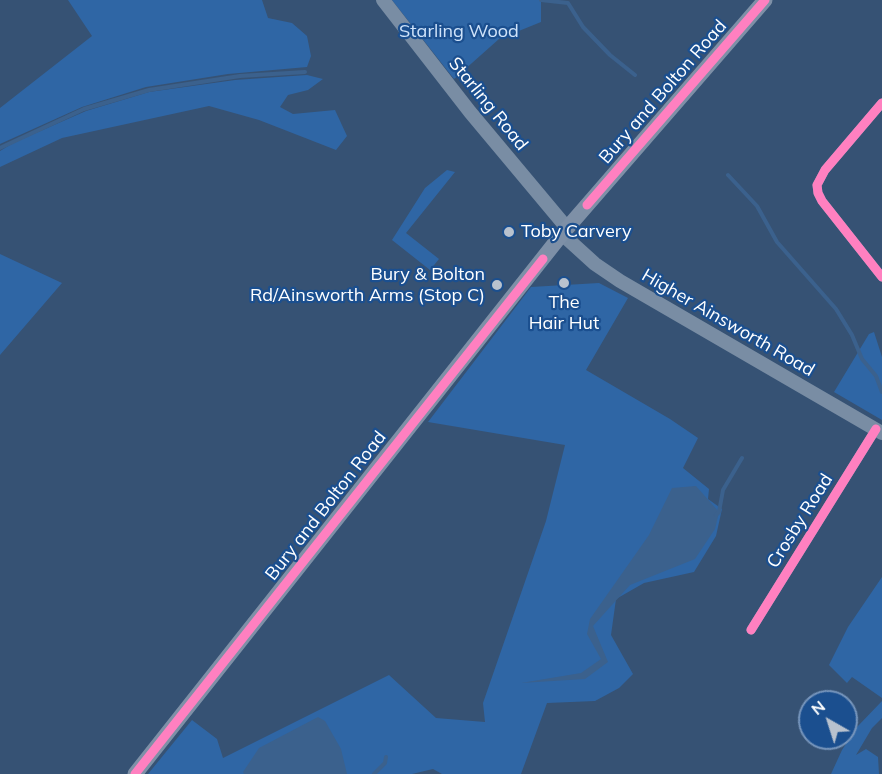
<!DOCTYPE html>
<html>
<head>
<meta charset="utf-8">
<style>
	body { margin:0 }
	#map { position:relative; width:882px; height:774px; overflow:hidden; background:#365274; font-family:Mulish,sans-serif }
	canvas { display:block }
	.north { position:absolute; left:798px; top:690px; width:60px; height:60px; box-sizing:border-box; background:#1b4f8f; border:2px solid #7695bc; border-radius:50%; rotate:321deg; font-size:16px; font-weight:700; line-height:24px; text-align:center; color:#fff }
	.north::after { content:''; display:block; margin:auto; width:21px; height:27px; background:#b9c2ce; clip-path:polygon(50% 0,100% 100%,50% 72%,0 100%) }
</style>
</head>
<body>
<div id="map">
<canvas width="882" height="774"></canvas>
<div class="north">N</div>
</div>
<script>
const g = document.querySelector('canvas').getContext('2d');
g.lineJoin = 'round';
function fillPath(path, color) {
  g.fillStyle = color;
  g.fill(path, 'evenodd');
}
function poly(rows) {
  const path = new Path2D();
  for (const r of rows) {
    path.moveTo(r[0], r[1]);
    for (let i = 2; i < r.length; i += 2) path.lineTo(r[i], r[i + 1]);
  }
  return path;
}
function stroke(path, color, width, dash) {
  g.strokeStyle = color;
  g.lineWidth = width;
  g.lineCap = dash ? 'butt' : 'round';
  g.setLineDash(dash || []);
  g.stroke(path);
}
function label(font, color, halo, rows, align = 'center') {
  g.font = font + ' Mulish,sans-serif';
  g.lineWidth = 4.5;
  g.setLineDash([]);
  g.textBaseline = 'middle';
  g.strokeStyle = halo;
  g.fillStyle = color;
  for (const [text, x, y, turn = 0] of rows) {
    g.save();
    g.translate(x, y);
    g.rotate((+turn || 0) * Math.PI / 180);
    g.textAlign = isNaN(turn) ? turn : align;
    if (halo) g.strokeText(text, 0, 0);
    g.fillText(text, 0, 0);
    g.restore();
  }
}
fillPath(poly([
	[68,0,262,0,268,18,292,23,307,36,311,56,307,67,228,74,146,87,82,107,0,144,0,108,92,36],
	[392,0,541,0,541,22,499,39,454,79],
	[307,75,323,79,308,90,288,95,280,107,293,114,335,110,347,136,336,150,259,120,209,106,62,138,0,167,0,151,13,143,86,111,149,92,235,80],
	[447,170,455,172,406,233,439,259,430,270,392,240,425,188],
	[0,254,62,283,0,355],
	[599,283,628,298,586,370,670,419,698,438,683,468,709,489,708,499,722,509,716,536,694,572,644,583,616,599,611,635,633,674,619,688,595,701,547,703,521,774,442,774,433,769,412,774,148,774,192,720,217,739,223,758,389,675,436,718,485,722,483,703,546,521,565,445,428,422,531,287],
	[874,332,882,357,882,420,834,392,869,334],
	[882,577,882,698,852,677,847,683,829,665,848,627],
	[882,701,882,718,872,728,856,755,866,749,878,757,879,774,831,774,842,750,857,727]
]), '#2f66a5');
fillPath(poly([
	[696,486,719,512,715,529,695,559,630,585,593,626,608,662,585,679,521,683,581,673,601,659,587,634,590,619,649,535,672,488],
	[318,717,325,721,341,749,347,774,244,774,243,772,259,748]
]), '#3b618d');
stroke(poly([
	[541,0,568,3,583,27,610,55,635,75],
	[0,148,84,109,149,90,240,76,305,72],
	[728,175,757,206,777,242,836,309,852,335,862,359,876,376,882,392],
	[716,515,719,512,723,490,742,458],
	[374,774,385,763,386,757]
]), '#3b618d', 4);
stroke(poly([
	[882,103,825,170,817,185,818,193,822,201,882,277],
	[751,630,876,429]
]), '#7d92a8', 9);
stroke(poly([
	[383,0,470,112,567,228],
	[562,234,595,264,620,281,882,433]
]), '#798da4', 14);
stroke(poly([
	[135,774,562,234,765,0]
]), '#7e90a7', 15);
stroke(poly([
	[882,103,825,170,817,185,818,193,822,201,882,277],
	[587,205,765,0],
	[751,630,876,429],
	[135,774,543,259]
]), '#ff80c0', 9);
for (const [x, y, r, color] of [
	[509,232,6,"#b9c2ce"],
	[564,283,6,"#b9c2ce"],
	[497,285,6,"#b9c2ce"]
]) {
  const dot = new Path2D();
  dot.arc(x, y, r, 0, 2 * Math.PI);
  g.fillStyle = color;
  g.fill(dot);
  stroke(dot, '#1b4f8f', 2);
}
label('18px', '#cfe3fa', '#1b4f8f', [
	["Starling Wood",459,32]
]);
label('18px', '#fff', '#1b4f8f', [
	["Bury and Bolton Road",663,92,-49],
	["Starling Road",488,104,51],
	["Higher Ainsworth Road",728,323,30],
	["Bury and Bolton Road",326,506,-52],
	["Crosby Road",800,521,-58]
]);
label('18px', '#fff', '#1b4f8f', [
	["Toby Carvery",521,232],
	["Bury & Bolton",485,275,"right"],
	["Rd/Ainsworth Arms (Stop C)",485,296,"right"],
	["The",564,303,"center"],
	["Hair Hut",564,324,"center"]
], 'left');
</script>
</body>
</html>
